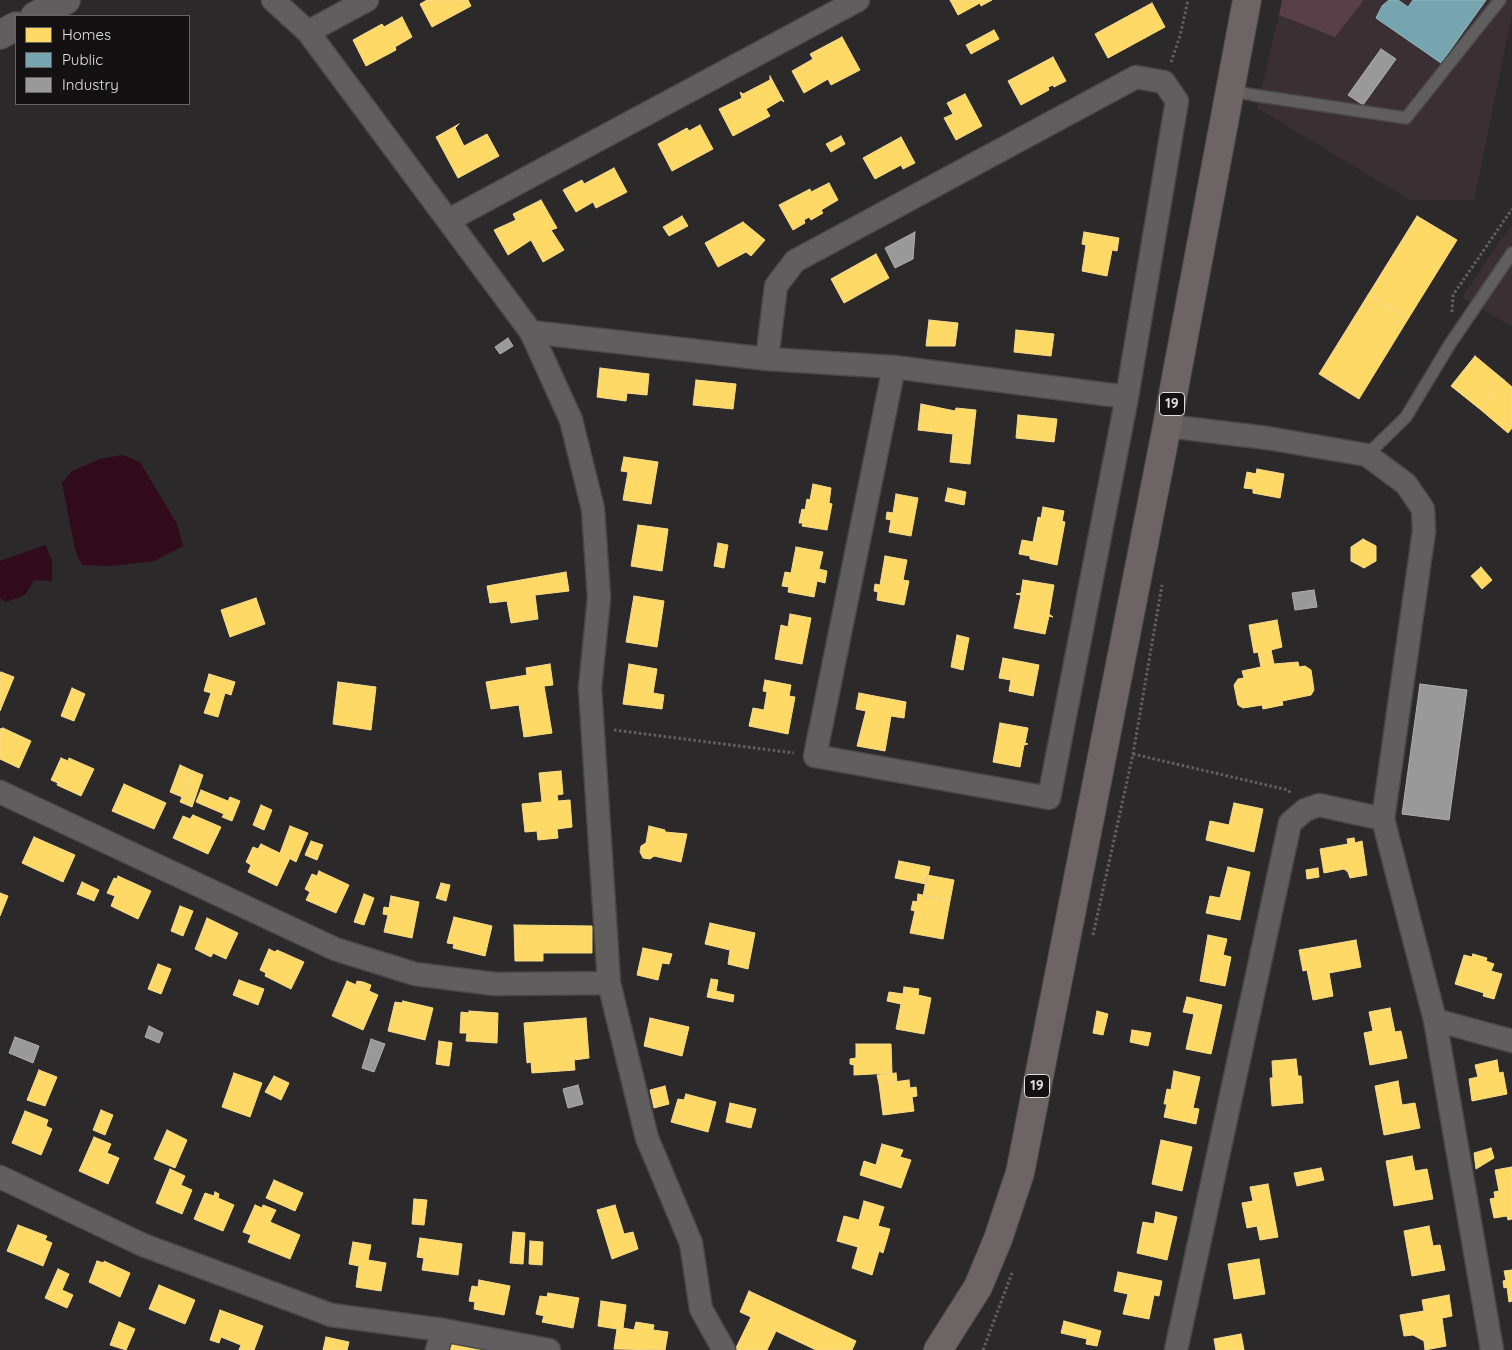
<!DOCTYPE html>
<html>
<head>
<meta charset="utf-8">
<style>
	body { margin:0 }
	#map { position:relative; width:1512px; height:1350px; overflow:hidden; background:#2c292a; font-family:Quicksand,sans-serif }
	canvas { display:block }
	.legend { position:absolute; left:15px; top:15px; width:175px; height:90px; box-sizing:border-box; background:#141112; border:1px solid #676465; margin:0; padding:6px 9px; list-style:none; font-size:15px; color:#e3e0e1 }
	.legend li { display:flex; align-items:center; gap:10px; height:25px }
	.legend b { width:25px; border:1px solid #676465 }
</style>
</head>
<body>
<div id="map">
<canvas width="1512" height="1350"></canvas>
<ul class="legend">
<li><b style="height:14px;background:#ffd966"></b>Homes</li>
<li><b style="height:14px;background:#76a5af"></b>Public</li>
<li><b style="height:14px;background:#999"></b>Industry</li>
</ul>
</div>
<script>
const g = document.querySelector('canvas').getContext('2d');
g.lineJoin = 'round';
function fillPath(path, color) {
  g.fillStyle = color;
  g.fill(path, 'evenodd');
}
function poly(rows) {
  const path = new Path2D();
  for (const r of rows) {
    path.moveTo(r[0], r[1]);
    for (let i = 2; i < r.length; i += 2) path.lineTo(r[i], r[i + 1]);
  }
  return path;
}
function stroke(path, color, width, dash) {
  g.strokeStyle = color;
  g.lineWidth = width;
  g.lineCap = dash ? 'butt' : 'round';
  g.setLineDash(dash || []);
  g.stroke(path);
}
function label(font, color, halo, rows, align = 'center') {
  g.font = font + ' Quicksand,sans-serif';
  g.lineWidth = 5;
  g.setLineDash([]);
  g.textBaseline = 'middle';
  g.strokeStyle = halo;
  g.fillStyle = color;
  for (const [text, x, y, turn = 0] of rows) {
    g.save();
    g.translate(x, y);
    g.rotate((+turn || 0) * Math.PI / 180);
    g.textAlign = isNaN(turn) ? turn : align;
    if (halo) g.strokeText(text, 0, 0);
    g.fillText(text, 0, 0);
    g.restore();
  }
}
fillPath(poly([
	[1364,0,1512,0,1512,15,1474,200,1410,200,1257,108,1279,15,1335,36],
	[1512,224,1512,327,1462,297]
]), '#3a3034');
fillPath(poly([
	[1282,0,1364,0,1335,37,1279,15]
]), '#593f47');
fillPath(poly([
	[123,455,140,462,177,524,183,546,154,561,112,566,82,565,75,549,62,483,72,471,100,459],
	[45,545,52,560,52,581,34,580,25,595,6,602,0,598,0,561]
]), '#310a1b');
const homes = poly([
	[427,0,468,0,471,6,432,27,420,4,427,0],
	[950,0,992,0,981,6,980,3,958,15,950,0],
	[1152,3,1165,27,1108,58,1095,34,1152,3],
	[402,17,412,37,395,47,396,50,366,66,353,40,382,24,384,27,402,17],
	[994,30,999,39,971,54,966,45,994,30],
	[842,37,860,70,831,85,828,79,804,93,792,71,813,59,810,54,842,37],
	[1053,57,1066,81,1054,87,1053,85,1048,87,1049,90,1021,105,1008,81,1053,57],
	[770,76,784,102,781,100,766,109,770,116,733,136,719,109,742,98,740,92,743,94,770,80,770,76],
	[965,94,982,126,956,140,944,118,953,114,947,103,965,94],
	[459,124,455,128,464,146,487,134,499,156,458,178,436,137,459,124],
	[700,125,713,149,672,171,658,144,687,128,689,131,700,125],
	[841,136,845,144,831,152,826,144,841,136],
	[901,137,915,163,903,169,901,165,875,179,863,158,901,137],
	[614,168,627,192,596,208,593,202,576,212,563,190,582,180,584,184,614,168],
	[829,183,838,200,821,210,823,213,811,220,809,217,804,220,805,223,793,230,779,205,810,189,811,192,829,183],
	[541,200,557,228,551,230,564,250,543,262,531,240,508,255,494,230,516,220,513,214,541,200],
	[682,216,688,226,669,236,663,227,682,216],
	[1417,216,1457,240,1408,319,1368,295,1417,216],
	[743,222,765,240,751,256,746,252,718,267,705,243,743,222],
	[1084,232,1119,238,1117,251,1112,250,1107,276,1082,271,1086,245,1082,244,1084,232],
	[876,254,889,278,844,303,831,279,876,254],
	[1368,295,1408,319,1359,399,1319,374,1368,295],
	[929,320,958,323,955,346,926,346,929,320],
	[1016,330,1054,334,1051,356,1014,352,1016,330],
	[1475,356,1504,380,1481,410,1451,386,1475,356],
	[600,368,649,374,647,395,627,393,626,401,597,397,600,368],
	[696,380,736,384,733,409,693,405,696,380],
	[1504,380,1512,387,1512,428,1508,433,1481,410,1504,380],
	[921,404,955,411,956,408,976,410,970,464,950,462,953,434,918,430,921,404],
	[1018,415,1057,419,1054,442,1016,438,1018,415],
	[624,457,658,462,651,504,623,500,628,472,621,471,624,457],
	[1257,469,1284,474,1280,498,1253,493,1253,489,1244,488,1247,472,1256,474,1257,469],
	[813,484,831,488,829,503,832,504,827,530,802,526,803,523,799,523,802,509,805,510,807,499,810,500,813,484],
	[948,488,966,492,964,505,945,501,948,488],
	[896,494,918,498,911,536,889,532,891,520,886,519,887,512,893,513,896,494],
	[1043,507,1064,511,1062,521,1065,522,1057,565,1030,559,1030,556,1019,554,1022,540,1033,542,1038,517,1041,518,1043,507],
	[638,525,668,529,662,571,631,566,638,525],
	[1363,539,1376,546,1376,561,1364,568,1351,561,1351,547,1363,539],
	[718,543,728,545,724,568,714,566,718,543],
	[796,547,823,552,819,569,827,571,825,583,817,581,814,597,788,592,789,587,782,586,785,572,791,573,796,547],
	[885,556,907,560,903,580,909,581,904,605,877,600,878,592,874,591,875,584,880,585,885,556],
	[1481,567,1492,580,1482,589,1471,576,1481,567],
	[566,572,569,591,535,595,538,619,511,623,507,601,490,603,487,586,566,572],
	[1023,580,1054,585,1049,614,1053,617,1049,616,1045,634,1014,628,1021,595,1016,594,1021,593,1023,580],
	[634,596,664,601,657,647,626,642,634,596],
	[256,598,265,624,230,637,221,610,256,598],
	[790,614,811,618,802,664,775,659,781,625,788,627,790,614],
	[1277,620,1282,647,1271,650,1274,664,1298,662,1299,667,1305,666,1311,670,1314,690,1311,695,1282,701,1283,705,1263,709,1262,705,1243,708,1238,705,1234,685,1238,679,1244,678,1242,671,1261,667,1258,652,1254,653,1249,625,1277,620],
	[957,635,969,638,963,670,951,667,957,635],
	[1003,658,1039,665,1033,696,1009,691,1011,680,999,678,1003,658],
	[550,664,553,685,544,686,552,733,524,737,519,705,491,709,486,682,527,675,526,668,550,664],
	[629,664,657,669,653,693,664,695,662,709,623,704,629,664],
	[1,672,14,677,0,711,0,673,1,672],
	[209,674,235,682,231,695,225,693,218,717,204,713,211,693,204,691,209,674],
	[765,680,791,685,789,696,795,697,788,734,749,726,753,708,764,710,767,692,763,691,765,680],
	[338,682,376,687,371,730,333,724,338,682],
	[72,688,85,694,74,721,61,716,72,688],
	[859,693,906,702,904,718,891,716,885,751,857,746,866,711,856,709,859,693],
	[1000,723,1028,728,1025,743,1028,744,1024,745,1020,767,993,762,1000,723],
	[3,728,31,741,19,768,0,759,0,729,3,728],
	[61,758,68,761,69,758,94,769,81,796,57,785,58,783,51,780,61,758],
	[180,765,193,771,182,797,170,792,180,765],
	[193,771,203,775,192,807,180,802,193,771],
	[561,771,563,794,557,795,558,801,570,800,572,827,557,829,558,838,538,840,537,831,525,832,522,804,542,802,539,773,561,771],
	[124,784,166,803,154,829,112,811,124,784],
	[201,790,228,801,230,797,240,801,232,821,222,817,224,814,196,802,201,790],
	[1234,803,1263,809,1254,852,1206,840,1210,821,1229,825,1234,803],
	[261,805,272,810,264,830,253,825,261,805],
	[193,815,221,827,208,854,173,838,183,816,190,819,193,815],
	[290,826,308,833,296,862,280,853,290,826],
	[649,826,665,830,665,832,687,834,681,862,654,856,650,859,643,858,640,852,641,846,646,843,649,826],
	[34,837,75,855,63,882,22,863,34,837],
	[1354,838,1355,843,1362,841,1367,875,1350,878,1348,872,1344,869,1324,873,1320,849,1348,844,1347,839,1354,838],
	[311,841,323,845,317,860,305,855,311,841],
	[261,844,290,858,277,886,248,872,251,865,246,862,253,847,258,849,261,844],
	[899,861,930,867,926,884,895,878,899,861],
	[1228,867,1250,872,1240,920,1206,913,1210,896,1220,898,1228,867],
	[1318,868,1319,877,1307,879,1306,870,1318,868],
	[319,871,349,885,336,913,306,900,310,892,305,889,312,874,317,876,319,871],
	[927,875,954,880,950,901,923,896,927,875],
	[118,876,151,891,138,919,111,906,115,896,107,893,114,878,117,879,118,876],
	[82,882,99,890,94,901,77,894,82,882],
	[441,883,450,885,446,901,436,898,441,883],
	[0,893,8,896,0,916,0,893],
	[364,894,374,898,364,925,354,922,364,894],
	[918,894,950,901,943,939,910,933,915,911,911,910,913,901,917,902,918,894],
	[391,896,419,902,412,938,384,932,388,915,383,914,384,907,389,908,391,896],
	[180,906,193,911,183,936,171,931,180,906],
	[454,917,492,926,485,956,453,948,454,944,447,943,454,917],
	[207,918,238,933,226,959,213,953,211,957,195,949,207,918],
	[710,923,755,933,748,969,728,964,730,950,705,944,710,923],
	[514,925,592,926,592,953,543,953,543,961,515,961,514,925],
	[1208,935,1227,939,1223,955,1231,957,1225,986,1200,981,1208,935],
	[1356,940,1361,967,1329,973,1333,996,1313,1000,1307,970,1303,971,1299,950,1356,940],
	[643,948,672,954,669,964,662,963,658,980,637,975,643,948],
	[269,949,275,952,277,950,304,962,291,989,265,976,266,973,260,970,269,949],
	[1473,954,1487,958,1486,961,1494,964,1491,971,1502,974,1494,999,1483,996,1484,993,1455,984,1464,955,1472,957,1473,954],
	[158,964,171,969,161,994,148,989,158,964],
	[711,979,718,980,716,991,734,995,733,1002,707,997,711,979],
	[239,980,264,989,258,1005,233,995,239,980],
	[347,981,361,987,356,984,357,981,363,982,371,985,369,991,378,995,363,1030,332,1016,347,981],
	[904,987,919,989,918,995,931,998,924,1034,896,1029,901,1004,887,1001,889,992,903,994,904,987],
	[1187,997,1222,1005,1211,1054,1186,1049,1194,1014,1183,1012,1187,997],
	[403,1001,433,1008,425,1040,388,1031,395,1002,402,1003,403,1001],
	[1390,1008,1395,1032,1401,1031,1407,1058,1370,1065,1364,1033,1373,1031,1369,1012,1390,1008],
	[469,1011,498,1013,497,1043,466,1041,467,1033,460,1033,461,1012,469,1013,469,1011],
	[1097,1011,1108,1014,1103,1035,1093,1033,1097,1011],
	[586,1018,589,1058,574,1060,575,1070,532,1073,531,1062,527,1063,524,1023,586,1018],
	[650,1018,689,1027,682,1056,644,1046,650,1018],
	[1132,1030,1151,1033,1148,1046,1130,1042,1132,1030],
	[439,1041,452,1043,449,1066,436,1064,439,1041],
	[856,1044,891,1044,892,1073,854,1075,854,1065,850,1064,850,1059,856,1058,856,1044],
	[1296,1059,1298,1076,1301,1076,1303,1103,1272,1106,1270,1078,1273,1078,1272,1061,1296,1059],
	[1497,1060,1499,1073,1503,1072,1507,1094,1472,1101,1469,1079,1478,1077,1475,1065,1497,1060],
	[39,1070,57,1077,45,1106,27,1100,39,1070],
	[1174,1071,1200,1077,1193,1108,1199,1109,1196,1124,1164,1117,1167,1104,1164,1104,1167,1089,1171,1090,1174,1071],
	[234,1073,262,1083,250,1117,222,1107,234,1073],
	[896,1073,897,1082,879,1084,877,1075,896,1073],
	[274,1076,289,1083,281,1100,265,1092,274,1076],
	[909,1080,910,1088,916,1087,917,1096,912,1097,914,1111,883,1115,879,1084,909,1080],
	[1398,1081,1402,1105,1415,1103,1420,1128,1384,1135,1375,1086,1398,1081],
	[665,1086,669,1104,654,1108,650,1090,665,1086],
	[686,1094,716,1102,708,1132,671,1122,678,1099,684,1100,686,1094],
	[730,1103,756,1109,751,1128,726,1122,730,1103],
	[101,1110,113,1115,105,1135,93,1130,101,1110],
	[25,1111,48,1120,46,1126,52,1129,41,1155,12,1143,25,1111],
	[167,1130,187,1140,175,1168,154,1159,167,1130],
	[94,1137,111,1144,107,1153,119,1158,108,1184,79,1171,94,1137],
	[1161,1140,1192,1147,1182,1191,1152,1184,1161,1140],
	[882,1144,903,1150,900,1157,911,1160,901,1188,860,1175,864,1161,876,1165,882,1144],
	[1491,1148,1494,1158,1476,1169,1474,1153,1491,1148],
	[1412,1156,1415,1171,1427,1169,1433,1199,1394,1206,1386,1161,1412,1156],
	[1512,1167,1512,1219,1508,1220,1507,1216,1494,1218,1490,1199,1495,1198,1494,1192,1499,1191,1495,1170,1512,1167],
	[1321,1168,1324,1180,1297,1186,1294,1173,1321,1168],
	[170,1169,185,1176,181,1185,192,1190,182,1214,156,1203,170,1169],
	[274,1180,303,1193,295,1211,266,1198,274,1180],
	[1268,1184,1278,1237,1260,1240,1257,1226,1247,1228,1242,1203,1253,1201,1250,1187,1268,1184],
	[215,1192,219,1194,218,1198,234,1205,223,1231,194,1219,205,1193,214,1196,215,1192],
	[414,1199,427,1200,424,1225,412,1224,414,1199],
	[864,1201,884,1207,878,1226,890,1229,883,1253,879,1251,872,1275,852,1268,858,1247,837,1241,844,1216,859,1220,864,1201],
	[255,1205,262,1208,263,1205,276,1210,270,1222,300,1235,290,1259,248,1242,251,1235,243,1232,255,1205],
	[615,1205,624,1234,633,1232,638,1249,612,1259,597,1210,615,1205],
	[1156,1212,1177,1217,1167,1260,1137,1253,1143,1222,1154,1224,1156,1212],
	[18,1225,47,1236,45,1240,52,1243,43,1266,7,1251,18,1225],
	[1429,1226,1433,1246,1440,1245,1445,1270,1412,1276,1404,1231,1429,1226],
	[513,1232,525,1233,523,1264,510,1263,513,1232],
	[420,1238,462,1244,458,1275,422,1270,424,1258,417,1257,420,1238],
	[530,1241,543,1242,542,1265,529,1264,530,1241],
	[353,1242,371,1245,368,1260,386,1263,381,1291,356,1287,359,1266,349,1264,353,1242],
	[1259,1259,1265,1294,1234,1299,1228,1264,1259,1259],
	[97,1261,104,1263,104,1261,130,1273,120,1297,89,1282,97,1261],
	[58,1269,69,1274,62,1290,73,1295,67,1308,45,1298,58,1269],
	[1512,1270,1512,1301,1509,1302,1507,1287,1504,1288,1503,1281,1506,1280,1504,1271,1512,1270],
	[1118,1272,1162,1281,1159,1296,1154,1295,1149,1319,1123,1314,1128,1294,1114,1291,1118,1272],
	[479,1280,510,1286,504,1315,474,1309,475,1302,469,1301,472,1286,478,1287,479,1280],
	[159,1285,195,1300,185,1324,149,1309,159,1285],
	[749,1291,856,1341,852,1350,816,1350,776,1331,767,1350,735,1350,751,1317,740,1312,749,1291],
	[548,1293,579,1298,573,1328,542,1322,544,1316,536,1314,540,1296,547,1297,548,1293],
	[1449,1295,1452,1316,1442,1318,1446,1346,1425,1350,1424,1341,1413,1335,1404,1336,1400,1315,1424,1311,1422,1300,1449,1295],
	[601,1301,626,1305,623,1328,634,1330,636,1322,654,1325,653,1330,668,1332,665,1350,614,1349,617,1329,598,1326,601,1301],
	[220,1310,263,1326,254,1350,239,1350,241,1345,221,1337,219,1343,210,1340,220,1310],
	[1064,1321,1101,1331,1097,1346,1086,1344,1087,1339,1061,1333,1064,1321],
	[119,1322,135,1329,126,1350,110,1345,119,1322],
	[1241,1334,1244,1350,1216,1350,1214,1339,1241,1334],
	[326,1337,349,1342,347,1350,323,1350,326,1337],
	[448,1343,485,1350,447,1350,448,1343]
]);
fillPath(homes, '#ffd966');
stroke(homes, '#f7db8b', 1);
const public = poly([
	[1389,0,1398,0,1408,7,1413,0,1486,0,1441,63,1376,18,1382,6,1389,0]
]);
fillPath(public, '#76a5af');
stroke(public, '#97b7be', 1);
const industry = poly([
	[1381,49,1396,59,1363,105,1348,95,1381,49],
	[915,232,913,259,895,268,885,248,915,232],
	[508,338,513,346,500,354,495,347,508,338],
	[1314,590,1317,607,1295,610,1292,593,1314,590],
	[1420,684,1467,690,1449,820,1402,814,1420,684],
	[149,1026,163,1033,159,1043,145,1037,149,1026],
	[15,1037,39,1046,33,1063,9,1053,15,1037],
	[371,1039,385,1044,374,1072,362,1068,371,1039],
	[578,1085,583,1104,568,1108,563,1089,578,1085]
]);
fillPath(industry, '#999');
stroke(industry, '#afaeaf', 1);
const service = poly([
	[1230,90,1253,95,1406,118,1500,0],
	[1367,455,1406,417,1450,344,1512,253]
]);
const minor = poly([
	[273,0,308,32,531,332,571,420,593,509,599,598,590,688,609,983,647,1138,691,1243,701,1309,724,1350],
	[308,32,367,0],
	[449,220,858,0],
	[531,332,767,359,894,367,1127,397],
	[767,359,776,286,795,261,1136,77,1164,82,1177,101,1127,397,1049,798,815,756,894,367],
	[1167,426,1267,438,1367,455,1406,484,1423,509,1424,531,1383,819,1435,1020,1492,1350],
	[0,792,335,949,415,974,495,984,609,983],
	[1435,1020,1512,1041],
	[0,1177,143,1245,331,1315,443,1330,549,1350],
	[437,1350,443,1330],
	[1176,1350,1290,823,1305,810,1319,805,1383,819]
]);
const tertiary = poly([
	[35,16,66,0],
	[0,35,16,26]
]);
const primary = poly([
	[938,1350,978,1287,998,1239,1020,1173,1167,426,1247,0]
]);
stroke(service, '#4a4748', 14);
stroke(minor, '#4a4748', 25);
stroke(tertiary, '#4a4748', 30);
stroke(primary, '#4a4748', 30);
stroke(poly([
	[1171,62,1180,36,1188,0],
	[1452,312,1453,295,1512,209],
	[614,730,794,753],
	[1133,754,1288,790,1291,794],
	[1093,935,1133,754,1162,585],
	[983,1350,1012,1273]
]), '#626061', 3, [2.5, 2.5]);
stroke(service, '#605e5e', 11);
stroke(minor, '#605e5e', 22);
stroke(tertiary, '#605e5e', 28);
stroke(primary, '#6d6466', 28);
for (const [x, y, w] of [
	[1172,404,25],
	[1037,1086,25]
]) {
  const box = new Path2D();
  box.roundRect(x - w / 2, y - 11.5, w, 23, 4);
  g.fillStyle = '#141112';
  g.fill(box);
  stroke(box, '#e3e0e1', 1);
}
label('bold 14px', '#e3e0e1', null, [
	["19",1172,404],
	["19",1037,1086]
]);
</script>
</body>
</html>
